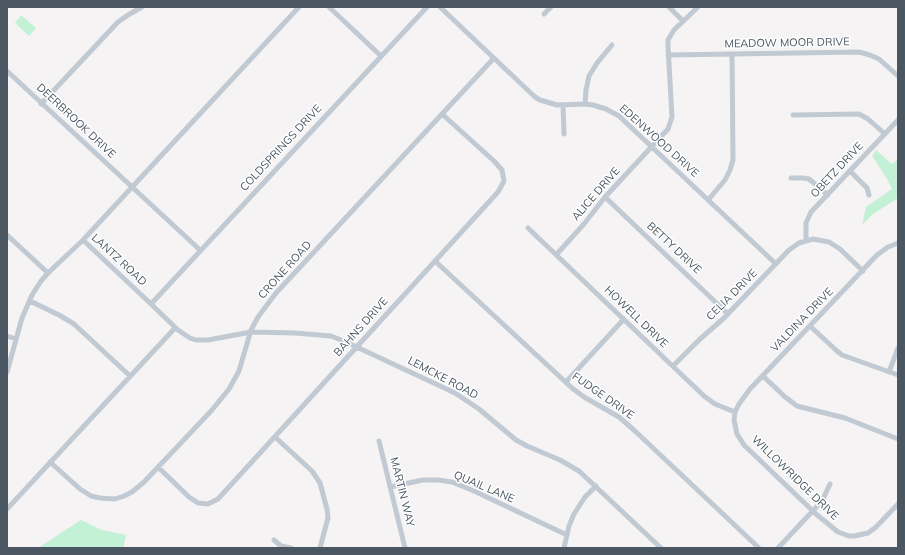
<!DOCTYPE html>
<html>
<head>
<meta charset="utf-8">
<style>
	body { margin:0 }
	#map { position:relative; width:905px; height:555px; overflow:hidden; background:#f5f3f3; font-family:Mulish,sans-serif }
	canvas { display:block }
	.frame { position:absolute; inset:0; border:8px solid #4a5661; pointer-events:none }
</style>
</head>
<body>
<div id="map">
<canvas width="905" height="555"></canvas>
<div class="frame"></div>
</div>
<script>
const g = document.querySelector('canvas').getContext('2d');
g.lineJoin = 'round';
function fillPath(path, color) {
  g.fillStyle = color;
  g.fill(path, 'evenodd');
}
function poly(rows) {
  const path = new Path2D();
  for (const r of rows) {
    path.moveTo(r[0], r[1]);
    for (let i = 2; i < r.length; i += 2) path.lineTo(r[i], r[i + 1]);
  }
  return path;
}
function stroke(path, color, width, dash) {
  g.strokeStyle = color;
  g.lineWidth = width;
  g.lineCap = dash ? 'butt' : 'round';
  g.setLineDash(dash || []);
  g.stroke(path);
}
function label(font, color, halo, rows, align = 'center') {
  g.font = font + ' Mulish,sans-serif';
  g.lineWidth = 3;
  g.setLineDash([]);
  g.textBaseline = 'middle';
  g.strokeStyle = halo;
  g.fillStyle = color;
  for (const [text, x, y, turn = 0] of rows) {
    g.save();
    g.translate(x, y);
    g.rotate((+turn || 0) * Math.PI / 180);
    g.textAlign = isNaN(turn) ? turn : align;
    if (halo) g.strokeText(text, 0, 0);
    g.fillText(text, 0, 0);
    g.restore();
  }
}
fillPath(poly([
	[21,15,36,28,29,36,15,23],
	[876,150,892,164,898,159,898,198,873,214,862,225,866,207,892,189,887,179,872,156],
	[81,520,102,530,126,535,123,548,38,548]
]), '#c3f1d5');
stroke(poly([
	[329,7,381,56],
	[440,7,535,97,540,100,557,105,585,104,593,105,606,109,619,116,776,264],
	[669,7,683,21],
	[544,14,551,7],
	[668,55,859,52,870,55,879,59,898,76],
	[7,71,200,250],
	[41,104,118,22,128,15,142,7],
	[585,104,586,90,589,76,597,63,612,45],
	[563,105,564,134],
	[793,115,859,114,868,119,885,134],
	[850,171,867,188,869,195],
	[791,178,803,178,809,179,828,195],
	[605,197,728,314],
	[708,200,725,180,730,170,733,160,732,54],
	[528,228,704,396,715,404,735,412],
	[7,235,48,273],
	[83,240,151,304,178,330,190,338,196,340,208,340,251,332,295,333,331,336,346,342,455,393,479,409,516,440,527,446,560,460,579,471,661,548],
	[806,240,806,223,811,212,898,120],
	[898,243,888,247,877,255,750,389,739,404,735,412,734,420,737,434,744,445,816,514,838,532,849,536,854,536,868,533,876,527,898,504],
	[556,255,584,224,605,197,668,129,672,117,668,46,668,40,674,30,698,7],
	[435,261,572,388,584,397,619,417,635,431,759,548],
	[30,301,59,315,74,324,130,376],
	[151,304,427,7],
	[810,326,837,351,842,355,898,375],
	[7,336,16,339],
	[673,366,699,340,724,318,789,250,799,243,813,239,829,242,840,249,863,271],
	[7,372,22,318,32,295,41,281,48,273,83,240,299,7],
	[889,372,898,348],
	[763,376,784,396,797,406,845,418,898,439],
	[566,382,624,319],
	[275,437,312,471,320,483,327,509,328,518,320,548],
	[379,441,405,548],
	[50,462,80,489,91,496,100,498,115,499,124,496,132,492,144,482,212,410,229,389,239,371,251,330,258,317,276,293,494,58],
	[158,467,189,497,198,503,208,504,218,499,498,192,504,181,502,170,494,161,442,114],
	[390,487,423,480,438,480,452,482,474,491,567,535],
	[7,509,175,328],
	[274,540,281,546,291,548],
	[564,548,569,526,574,514,585,497,596,486],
	[778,548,822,501,830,484]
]), '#c1cad2', 5);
label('11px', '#4a5661', '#fff', [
	["MEADOW MOOR DRIVE",787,43,-1],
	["DEERBROOK DRIVE",76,121,43],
	["EDENWOOD DRIVE",659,141,42],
	["COLDSPRINGS DRIVE",281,148,-47],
	["OBETZ DRIVE",837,170,-47],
	["ALICE DRIVE",596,194,-49],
	["BETTY DRIVE",674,248,43],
	["LANTZ ROAD",119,260,43],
	["CRONE ROAD",285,270,-48],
	["CELIA DRIVE",732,295,-45],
	["HOWELL DRIVE",636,317,44],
	["VALDINA DRIVE",802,320,-46],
	["BAHNS DRIVE",361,327,-48],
	["LEMCKE ROAD",443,378,28],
	["FUDGE DRIVE",603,396,35],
	["WILLOWRIDGE DRIVE",795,478,44],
	["QUAIL LANE",484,487,23],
	["MARTIN WAY",402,492,76]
]);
</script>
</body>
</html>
